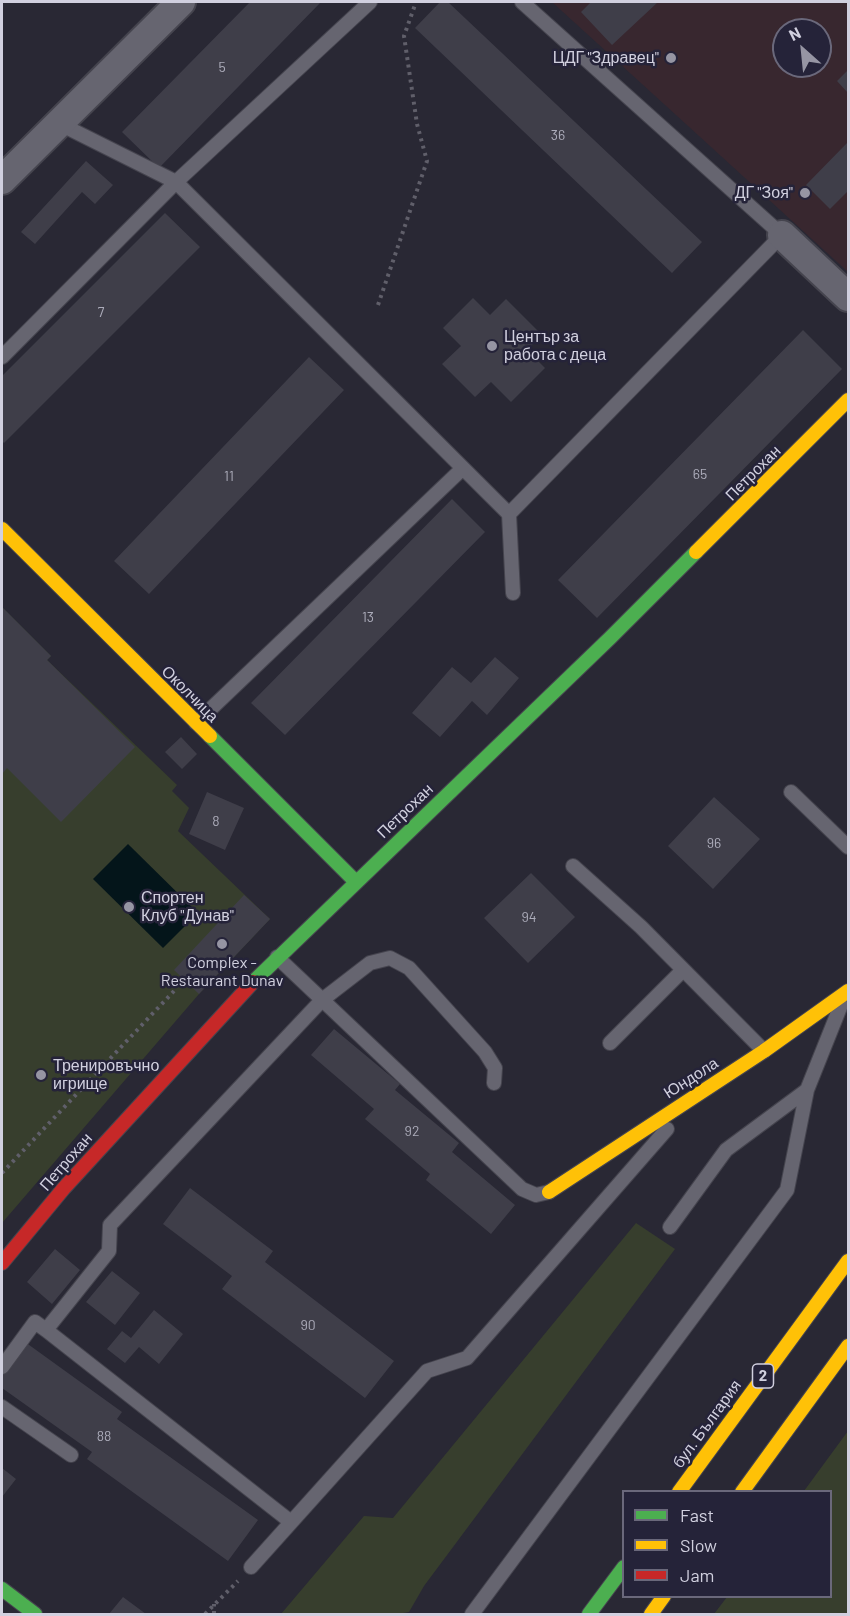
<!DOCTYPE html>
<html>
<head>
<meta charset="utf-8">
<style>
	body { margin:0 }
	#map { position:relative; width:850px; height:1616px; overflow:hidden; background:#292834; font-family:Barlow,sans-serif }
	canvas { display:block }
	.frame { position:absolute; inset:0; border:3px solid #d1d0df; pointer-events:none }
	.legend { position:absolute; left:622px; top:1490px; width:210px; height:108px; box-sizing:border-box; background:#252339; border:2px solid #6a687b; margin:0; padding:8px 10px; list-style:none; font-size:18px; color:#d1d0df }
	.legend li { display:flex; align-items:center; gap:12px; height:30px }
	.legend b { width:30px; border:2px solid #6a687b }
	.north { position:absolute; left:772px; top:18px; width:60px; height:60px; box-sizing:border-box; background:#252339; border:2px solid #6a687b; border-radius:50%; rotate:333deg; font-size:16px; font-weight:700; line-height:24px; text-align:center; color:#d1d0df }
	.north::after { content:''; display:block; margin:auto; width:21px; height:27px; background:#9695a3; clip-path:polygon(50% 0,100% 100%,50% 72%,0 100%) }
</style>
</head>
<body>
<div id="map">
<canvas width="850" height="1616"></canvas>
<div class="frame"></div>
<ul class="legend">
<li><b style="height:8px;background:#4caf50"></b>Fast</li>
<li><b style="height:8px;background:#ffc107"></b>Slow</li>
<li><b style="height:8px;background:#c62828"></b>Jam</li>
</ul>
<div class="north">N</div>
</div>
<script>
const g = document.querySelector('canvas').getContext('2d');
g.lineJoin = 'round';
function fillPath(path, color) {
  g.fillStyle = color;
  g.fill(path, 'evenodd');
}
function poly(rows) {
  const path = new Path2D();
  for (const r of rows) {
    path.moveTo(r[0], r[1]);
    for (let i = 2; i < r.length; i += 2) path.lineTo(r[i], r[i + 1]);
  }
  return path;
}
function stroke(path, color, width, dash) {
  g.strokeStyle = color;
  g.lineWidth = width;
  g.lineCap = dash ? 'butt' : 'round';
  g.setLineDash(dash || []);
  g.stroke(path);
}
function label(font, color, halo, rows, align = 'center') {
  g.font = font + ' Barlow,sans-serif';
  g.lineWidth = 5;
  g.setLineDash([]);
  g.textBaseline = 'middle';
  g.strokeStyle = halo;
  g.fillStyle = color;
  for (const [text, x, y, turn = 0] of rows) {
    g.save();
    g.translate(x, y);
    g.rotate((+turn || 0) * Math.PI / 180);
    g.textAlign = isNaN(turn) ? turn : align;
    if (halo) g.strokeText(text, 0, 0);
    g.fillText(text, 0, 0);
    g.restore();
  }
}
fillPath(poly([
	[552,2,848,2,848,272,676,115],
	[784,30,820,30,820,66,784,66]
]), '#38272f');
fillPath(poly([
	[2,607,51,656,47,660,177,785,172,791,189,808,178,831,270,919,199,994,2,1223],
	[636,1223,675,1249,424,1586,409,1612,398,1614,281,1614,364,1516,393,1518],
	[848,1431,848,1614,714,1614,727,1597,830,1596,830,1492,804,1491]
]), '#373e2d');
fillPath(poly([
	[128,844,198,913,163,948,93,879]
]), '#04151a');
fillPath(poly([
	[250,2,321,2,159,168,122,132],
	[440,2,448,2,702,242,672,273,415,28],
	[591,2,658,2,612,45,581,12],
	[848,70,848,93,837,81],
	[848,142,848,191,830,209,806,185],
	[86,161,113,185,95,204,82,192,35,244,21,232],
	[165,213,200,247,4,443,2,441,2,376],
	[473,298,490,315,506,299,542,335,527,350,545,368,511,402,491,382,475,397,442,364,461,346,443,328],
	[803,330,842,369,597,618,558,580],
	[309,357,344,390,149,594,114,561],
	[452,499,485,532,285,735,251,703],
	[2,607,51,656,47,660,135,747,61,822,7,768,2,774],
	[495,657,519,678,487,715,472,701,440,737,412,713,452,667,471,683],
	[181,737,197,754,182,769,165,752],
	[207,792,244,808,225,850,189,834],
	[714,797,760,839,713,889,668,846],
	[531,873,575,917,528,963,484,918],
	[244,895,270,919,199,994,174,970],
	[334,1029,400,1084,395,1090,459,1143,452,1152,515,1205,491,1234,426,1180,430,1174,365,1119,374,1109,311,1055],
	[190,1188,273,1251,265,1262,394,1361,365,1398,222,1289,232,1276,163,1224],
	[55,1249,80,1270,52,1304,27,1282],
	[112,1271,140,1293,115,1325,86,1302],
	[154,1310,183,1334,159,1364,139,1347,125,1363,107,1349,122,1331,131,1338],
	[25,1342,122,1412,117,1419,258,1520,228,1561,87,1459,92,1452,2,1388,2,1375],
	[2,1468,16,1479,2,1497],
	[123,1597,146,1614,109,1614]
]), '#3f3e49');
const lane = poly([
	[60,124,176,182,509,514],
	[2,357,176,182,370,2],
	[513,593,509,514,782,235,522,2],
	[196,723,462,469],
	[791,792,848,847],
	[573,866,641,927,764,1051],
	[277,957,522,1189,536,1195,549,1192],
	[610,1043,683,970],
	[670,1227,726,1150,807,1090],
	[46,1330,291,1522],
	[2,1367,35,1322,46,1330,109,1251,110,1225,322,1000,370,963,390,958,409,968,485,1052,495,1068,494,1083],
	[2,1407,71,1455],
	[251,1567,427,1371,467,1358,667,1129],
	[472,1614,787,1190,807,1090,841,1005]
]);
const street = poly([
	[2,180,181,2],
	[782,235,848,297]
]);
const fast = poly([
	[210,736,355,881],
	[253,982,610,638,696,552],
	[2,1589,35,1614],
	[589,1614,624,1567]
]);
const slow = poly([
	[2,529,210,736],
	[696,552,848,400],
	[549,1192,764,1051,848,991],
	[679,1492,848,1261],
	[742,1492,848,1346],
	[651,1614,664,1596]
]);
const jam = poly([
	[2,1263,64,1188,253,982]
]);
stroke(lane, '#45444e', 16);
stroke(street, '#45444e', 32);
stroke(fast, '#45444e', 16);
stroke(slow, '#45444e', 16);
stroke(jam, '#45444e', 16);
stroke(poly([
	[378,305,427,161,417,124,404,36,416,2],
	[2,1173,174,991],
	[205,1614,238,1581],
	[214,1614,214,1604]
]), '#605f6a', 4, [3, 4.5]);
stroke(lane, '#666570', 14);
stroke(street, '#666570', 28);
stroke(fast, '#4caf50', 14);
stroke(slow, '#ffc107', 14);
stroke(jam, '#c62828', 14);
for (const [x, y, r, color] of [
	[671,58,6,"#9695a3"],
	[805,193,6,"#9695a3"],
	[492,346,6,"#9695a3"],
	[129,907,6,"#9695a3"],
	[222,944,6,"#9695a3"],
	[41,1075,6,"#9695a3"]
]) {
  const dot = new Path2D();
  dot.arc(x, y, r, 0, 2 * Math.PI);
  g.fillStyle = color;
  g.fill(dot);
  stroke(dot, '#252339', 2);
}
label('14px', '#acacba', null, [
	["5",222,67],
	["36",558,135],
	["7",101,312],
	["65",700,474],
	["11",229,476],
	["13",368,617],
	["8",216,821],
	["96",714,843],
	["94",529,917],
	["92",412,1131],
	["90",308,1325],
	["88",104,1436]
]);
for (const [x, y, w] of [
	[763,1376,21]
]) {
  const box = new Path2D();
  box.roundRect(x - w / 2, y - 12, w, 24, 4.5);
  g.fillStyle = '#252339';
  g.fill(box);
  stroke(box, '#d1d0df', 1.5);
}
label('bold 15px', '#d1d0df', null, [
	["2",763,1376]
]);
label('16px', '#d1d0df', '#252339', [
	["ЦДГ \"Здравец\"",659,58,"right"],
	["ДГ \"Зоя\"",793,193,"right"],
	["Център за",504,337],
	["работа с деца",504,355],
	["Спортен",141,898],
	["Клуб \"Дунав\"",141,916],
	["Complex -",222,963,"center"],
	["Restaurant Dunav",222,981,"center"],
	["Тренировъчно",53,1066],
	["игрище",53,1084]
], 'left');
label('16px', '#d1d0df', '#252339', [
	["Петрохан",753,473,-45],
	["Околчица",190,694,45],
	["Петрохан",405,811,-44],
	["Юндола",691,1078,-33],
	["Петрохан",66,1162,-49],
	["бул. България",707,1424,-54]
]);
</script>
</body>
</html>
